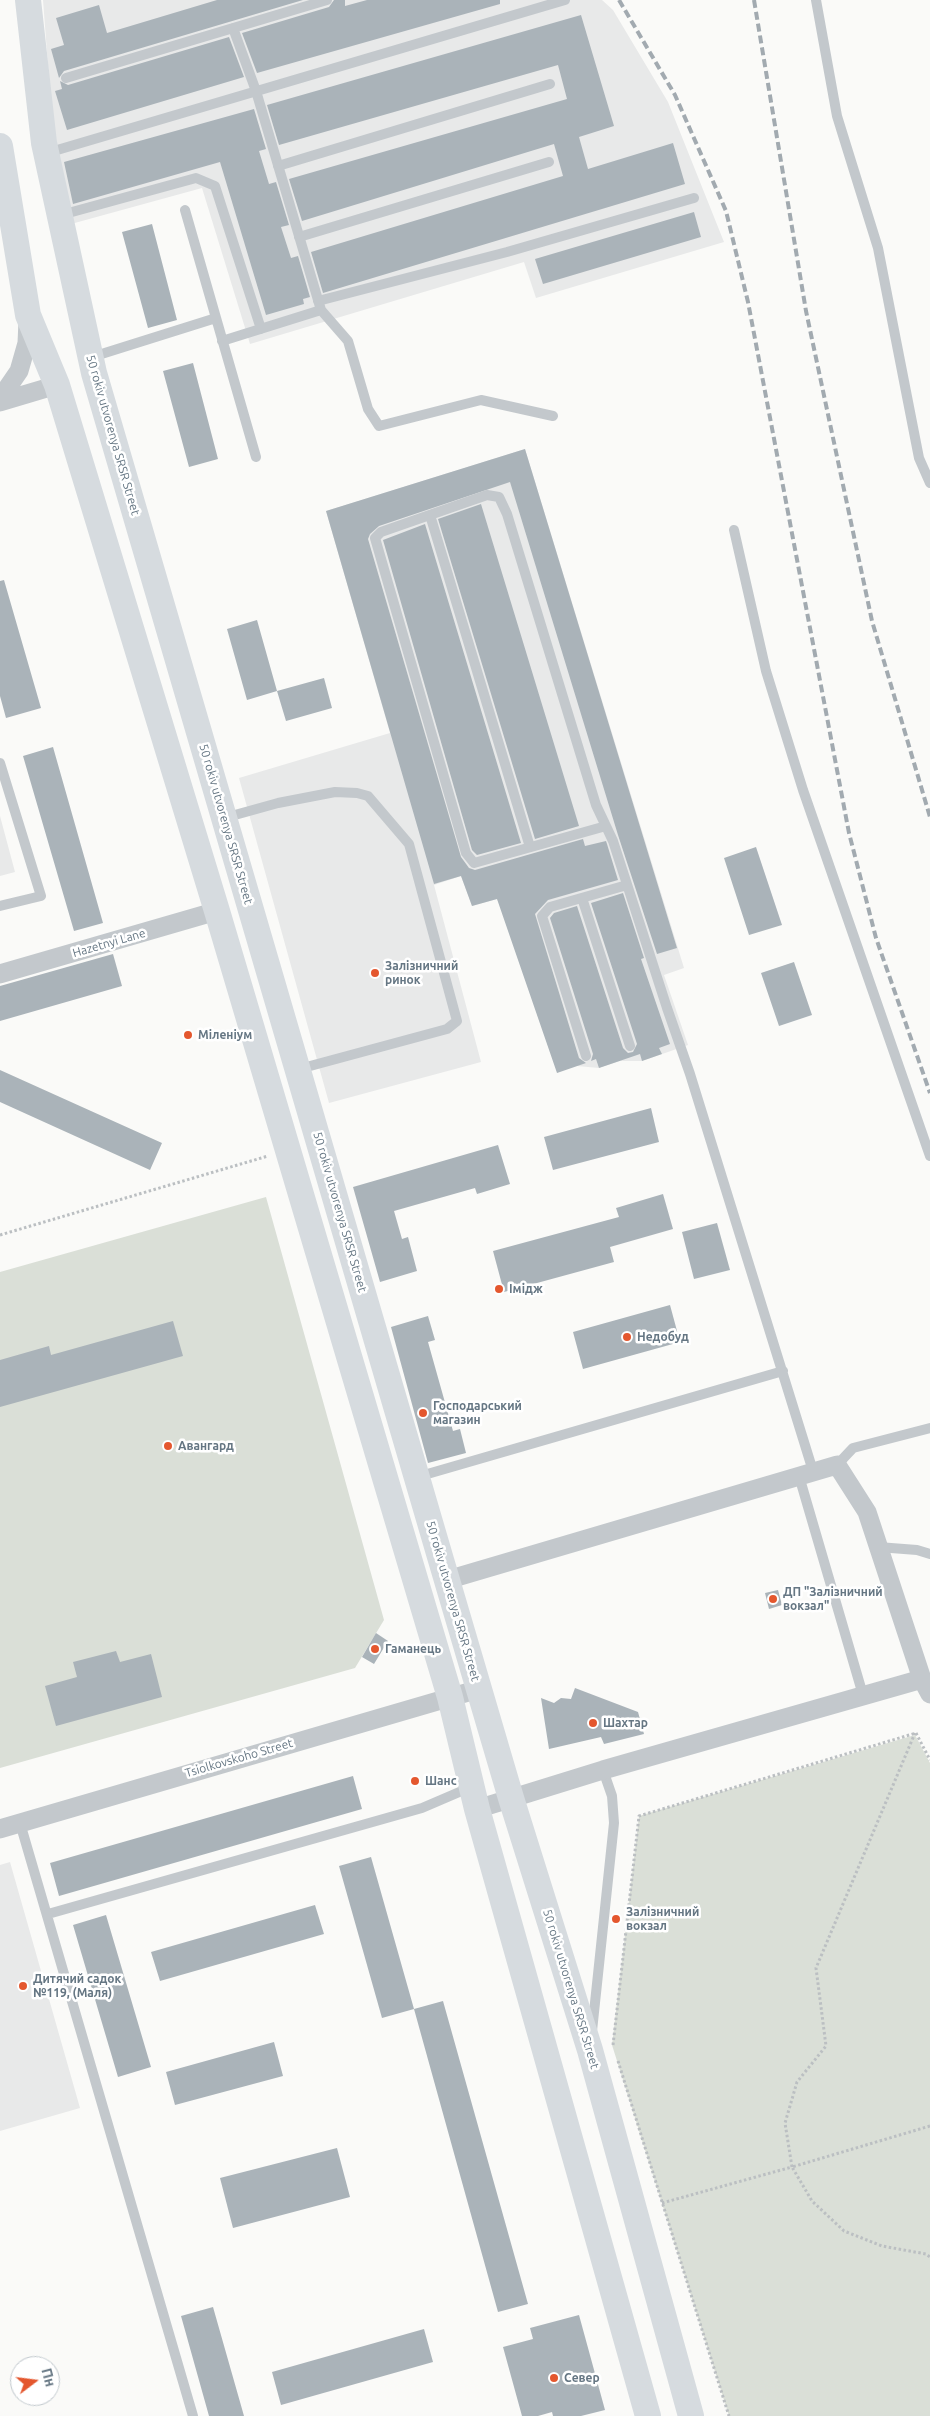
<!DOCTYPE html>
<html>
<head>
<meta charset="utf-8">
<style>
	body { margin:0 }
	#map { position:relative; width:930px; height:2416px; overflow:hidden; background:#fafaf8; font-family:Ubuntu,sans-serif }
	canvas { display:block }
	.north { position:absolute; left:10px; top:2356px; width:50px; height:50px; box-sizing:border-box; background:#fff; border:1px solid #c1c8cd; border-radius:50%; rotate:75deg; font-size:14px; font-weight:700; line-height:20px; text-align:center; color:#657683 }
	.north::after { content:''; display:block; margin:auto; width:18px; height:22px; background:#e4572e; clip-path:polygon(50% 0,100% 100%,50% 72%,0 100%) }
</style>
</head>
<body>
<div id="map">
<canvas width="930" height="2416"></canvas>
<div class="north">Пн</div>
</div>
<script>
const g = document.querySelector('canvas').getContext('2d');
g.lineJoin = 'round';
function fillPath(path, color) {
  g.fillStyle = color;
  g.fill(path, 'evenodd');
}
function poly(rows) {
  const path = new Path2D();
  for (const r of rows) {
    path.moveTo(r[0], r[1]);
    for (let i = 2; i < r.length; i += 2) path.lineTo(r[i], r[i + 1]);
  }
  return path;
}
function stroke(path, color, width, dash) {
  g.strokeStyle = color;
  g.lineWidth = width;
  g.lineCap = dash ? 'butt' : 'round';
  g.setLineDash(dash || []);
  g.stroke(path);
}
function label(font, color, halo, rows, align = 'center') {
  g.font = font + ' Ubuntu,sans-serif';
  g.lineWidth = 5;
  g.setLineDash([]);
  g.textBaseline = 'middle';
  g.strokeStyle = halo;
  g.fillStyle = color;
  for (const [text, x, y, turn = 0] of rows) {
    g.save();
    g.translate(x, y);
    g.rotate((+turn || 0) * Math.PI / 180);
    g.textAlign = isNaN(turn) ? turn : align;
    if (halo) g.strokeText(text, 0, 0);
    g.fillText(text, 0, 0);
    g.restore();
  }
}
fillPath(poly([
	[43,0,602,0,613,10,668,102,724,242,536,298,524,262,250,344,202,188,71,224,53,131],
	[525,449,684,968,664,975,688,1045,642,1061,620,1061,599,1068,577,1066,497,899,472,906,461,876,434,885,481,1062,329,1103,239,778,390,733,326,511],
	[0,816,15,872,0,876],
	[10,1862,80,2108,0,2131,0,1865]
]), '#e8e9e9');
fillPath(poly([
	[266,1197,384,1620,355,1668,0,1768,0,1272],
	[915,1735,930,1763,930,2416,729,2416,612,2045,639,1816]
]), '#dadfd7');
fillPath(poly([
	[217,0,303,0,64,71,59,78,51,49,64,45,56,18,99,5,107,33],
	[334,0,345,0,345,6,367,0,500,0,500,4,257,73,242,33,329,7],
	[581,15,614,126,579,137,588,169,673,143,685,184,323,293,311,252,563,176,554,144,302,221,289,179,567,99,558,65,279,145,267,105],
	[229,37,244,77,67,130,55,91,62,89,60,81,68,85],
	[254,109,266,149,259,151,269,184,276,182,289,225,281,227,291,258,298,256,310,297,303,299,304,304,266,315,220,162,73,204,64,162],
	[694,212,701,237,543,284,535,259],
	[152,224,177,320,148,328,122,232],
	[193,363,218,459,189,467,163,371],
	[525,449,677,948,657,954,618,835,510,482,379,526,370,534,368,539,461,857,469,868,475,870,583,839,585,846,606,841,607,844,618,880,548,900,535,914,579,1058,586,1063,557,1073,497,899,472,906,461,876,434,884,326,511],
	[481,504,579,826,535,839,438,519],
	[425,524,521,843,477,855,472,850,383,540],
	[4,580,41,708,6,718,0,696,0,581],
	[257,620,277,691,247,700,227,629],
	[324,678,332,708,286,721,277,691],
	[53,747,103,923,74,931,23,756],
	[756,847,782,925,749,935,724,858],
	[623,893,644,958,641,959,670,1044,659,1048,662,1054,642,1061,640,1054,599,1068,596,1059,591,1061,593,1054,550,918,554,913,577,906,623,1048,628,1053,633,1052,637,1044,591,903],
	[113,954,122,986,0,1021,0,986],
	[794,962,812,1015,779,1026,761,973],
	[0,1070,162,1143,150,1170,0,1102],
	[651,1108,659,1142,553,1170,544,1137],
	[498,1145,510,1184,477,1194,475,1188,394,1211,402,1239,408,1237,417,1271,380,1282,353,1187],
	[663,1194,673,1229,610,1247,614,1262,504,1292,493,1251,619,1217,616,1208],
	[717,1223,730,1270,694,1279,682,1232],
	[670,1305,680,1342,583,1369,573,1332],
	[428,1316,435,1340,428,1342,453,1431,460,1429,466,1453,428,1463,391,1327],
	[173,1321,183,1356,0,1407,0,1360,49,1346,51,1355],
	[778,1590,782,1605,769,1609,765,1593],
	[376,1633,388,1641,374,1664,362,1657],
	[116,1651,120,1662,151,1654,162,1697,56,1726,45,1686,77,1677,73,1662],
	[575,1688,638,1712,644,1734,604,1744,601,1737,549,1749,541,1698,554,1703,561,1698,571,1699],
	[353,1776,362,1809,59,1896,50,1863],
	[371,1857,414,2009,382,2018,339,1866],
	[315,1905,324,1934,160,1981,151,1952],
	[106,1915,151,2067,118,2077,73,1925],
	[443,2001,528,2304,498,2312,414,2009],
	[274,2042,283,2076,175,2105,166,2072],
	[337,2148,350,2197,233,2228,220,2178],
	[213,2307,244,2416,209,2416,181,2316],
	[579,2315,605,2410,581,2416,553,2416,552,2412,538,2416,522,2416,503,2347,533,2339,530,2328],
	[424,2329,433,2362,281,2405,272,2372]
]), '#aab3b9');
stroke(poly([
	[0,1235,268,1156],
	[916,1733,930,1760],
	[613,2045,639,1816,916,1733],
	[618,2061,729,2416],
	[930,2126,792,2167,812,2201,844,2231,882,2246,926,2254,930,2257],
	[662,2203,792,2167,785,2123,797,2082,826,2046,816,1968,915,1733]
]), '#bbbfc2', 3, [2.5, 2.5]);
stroke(poly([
	[816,0,837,116,878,248,919,458,930,483],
	[233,28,256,91,321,310,348,341,368,409,379,426,481,400,553,416],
	[66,78,327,0],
	[47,153,565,0],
	[278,166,550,84],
	[185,210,256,457],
	[61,215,196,178,215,186,261,329],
	[299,237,549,162],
	[318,301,507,252,694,198],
	[222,341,321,310],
	[92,357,216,318],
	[430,515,530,847],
	[734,530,766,671,803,790,930,1156],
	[0,763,41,896,0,906],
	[224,818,278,803,335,792,357,793,368,796,409,844,457,1021,447,1029,299,1069],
	[606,826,474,863,466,853,375,538,381,532,487,495,499,497,507,514,596,805,613,841,667,1008,690,1074,813,1471],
	[582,898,630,1046],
	[586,1056,542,916,550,907,627,885],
	[837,1465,853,1448,930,1428],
	[799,1476,863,1695],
	[417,1477,783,1371],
	[878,1547,917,1550,930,1554],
	[20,1823,193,2416],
	[48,1914,422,1808,471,1787],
	[592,2031,614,1823,612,1796,603,1770]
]), '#c3c8cc', 10);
stroke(poly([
	[0,393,6,390,19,371,27,343,28,321],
	[0,402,57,385],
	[0,974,217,911],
	[447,1580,837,1465,867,1512,922,1679,930,1694],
	[477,1809,603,1770,922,1679],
	[0,1829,479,1689]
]), '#c3c8cc', 19);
stroke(poly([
	[28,0,44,143,94,373,441,1560,511,1798,590,2050,691,2416],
	[0,146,28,315,57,385,217,911,450,1697,477,1809,648,2416]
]), '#d6dbdf', 26);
stroke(poly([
	[619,0,675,95,726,211,748,302,849,833,876,938,930,1093],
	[754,0,806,311,872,621,930,817]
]), '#a2aab0', 4, [8, 4]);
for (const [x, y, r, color] of [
	[375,973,5,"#e4572e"],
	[188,1035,5,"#e4572e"],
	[499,1289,5,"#e4572e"],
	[627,1337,5,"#e4572e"],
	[423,1413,5,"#e4572e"],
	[168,1446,5,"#e4572e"],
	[773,1599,5,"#e4572e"],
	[375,1649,5,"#e4572e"],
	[593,1723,5,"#e4572e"],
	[415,1781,5,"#e4572e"],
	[616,1919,5,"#e4572e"],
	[23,1986,5,"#e4572e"],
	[554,2378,5,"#e4572e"]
]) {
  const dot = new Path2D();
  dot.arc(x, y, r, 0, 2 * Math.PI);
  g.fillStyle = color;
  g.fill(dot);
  stroke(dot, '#fff', 2);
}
label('12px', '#657683', '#fff', [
	["50 rokiv utvorenya SRSR Street",113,435,74],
	["50 rokiv utvorenya SRSR Street",226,824,74],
	["Hazetnyi Lane",109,943,-16],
	["50 rokiv utvorenya SRSR Street",340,1212,74],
	["50 rokiv utvorenya SRSR Street",453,1601,74],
	["Tsiolkovskoho Street",239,1758,-16],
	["50 rokiv utvorenya SRSR Street",571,1989,73]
]);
label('bold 12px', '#657683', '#fff', [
	["Залізничний",385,966],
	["ринок",385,980],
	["Міленіум",198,1035],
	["Імідж",509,1289],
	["Недобуд",637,1337],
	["Господарський",433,1406],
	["магазин",433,1420],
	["Авангард",178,1446],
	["ДП \"Залізничний",783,1592],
	["вокзал\"",783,1606],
	["Гаманець",385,1649],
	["Шахтар",603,1723],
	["Шанс",425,1781],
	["Залізничний",626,1912],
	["вокзал",626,1926],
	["Дитячий садок",33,1979],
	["№119, (Маля)",33,1993],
	["Север",564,2378]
], 'left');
</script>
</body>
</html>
